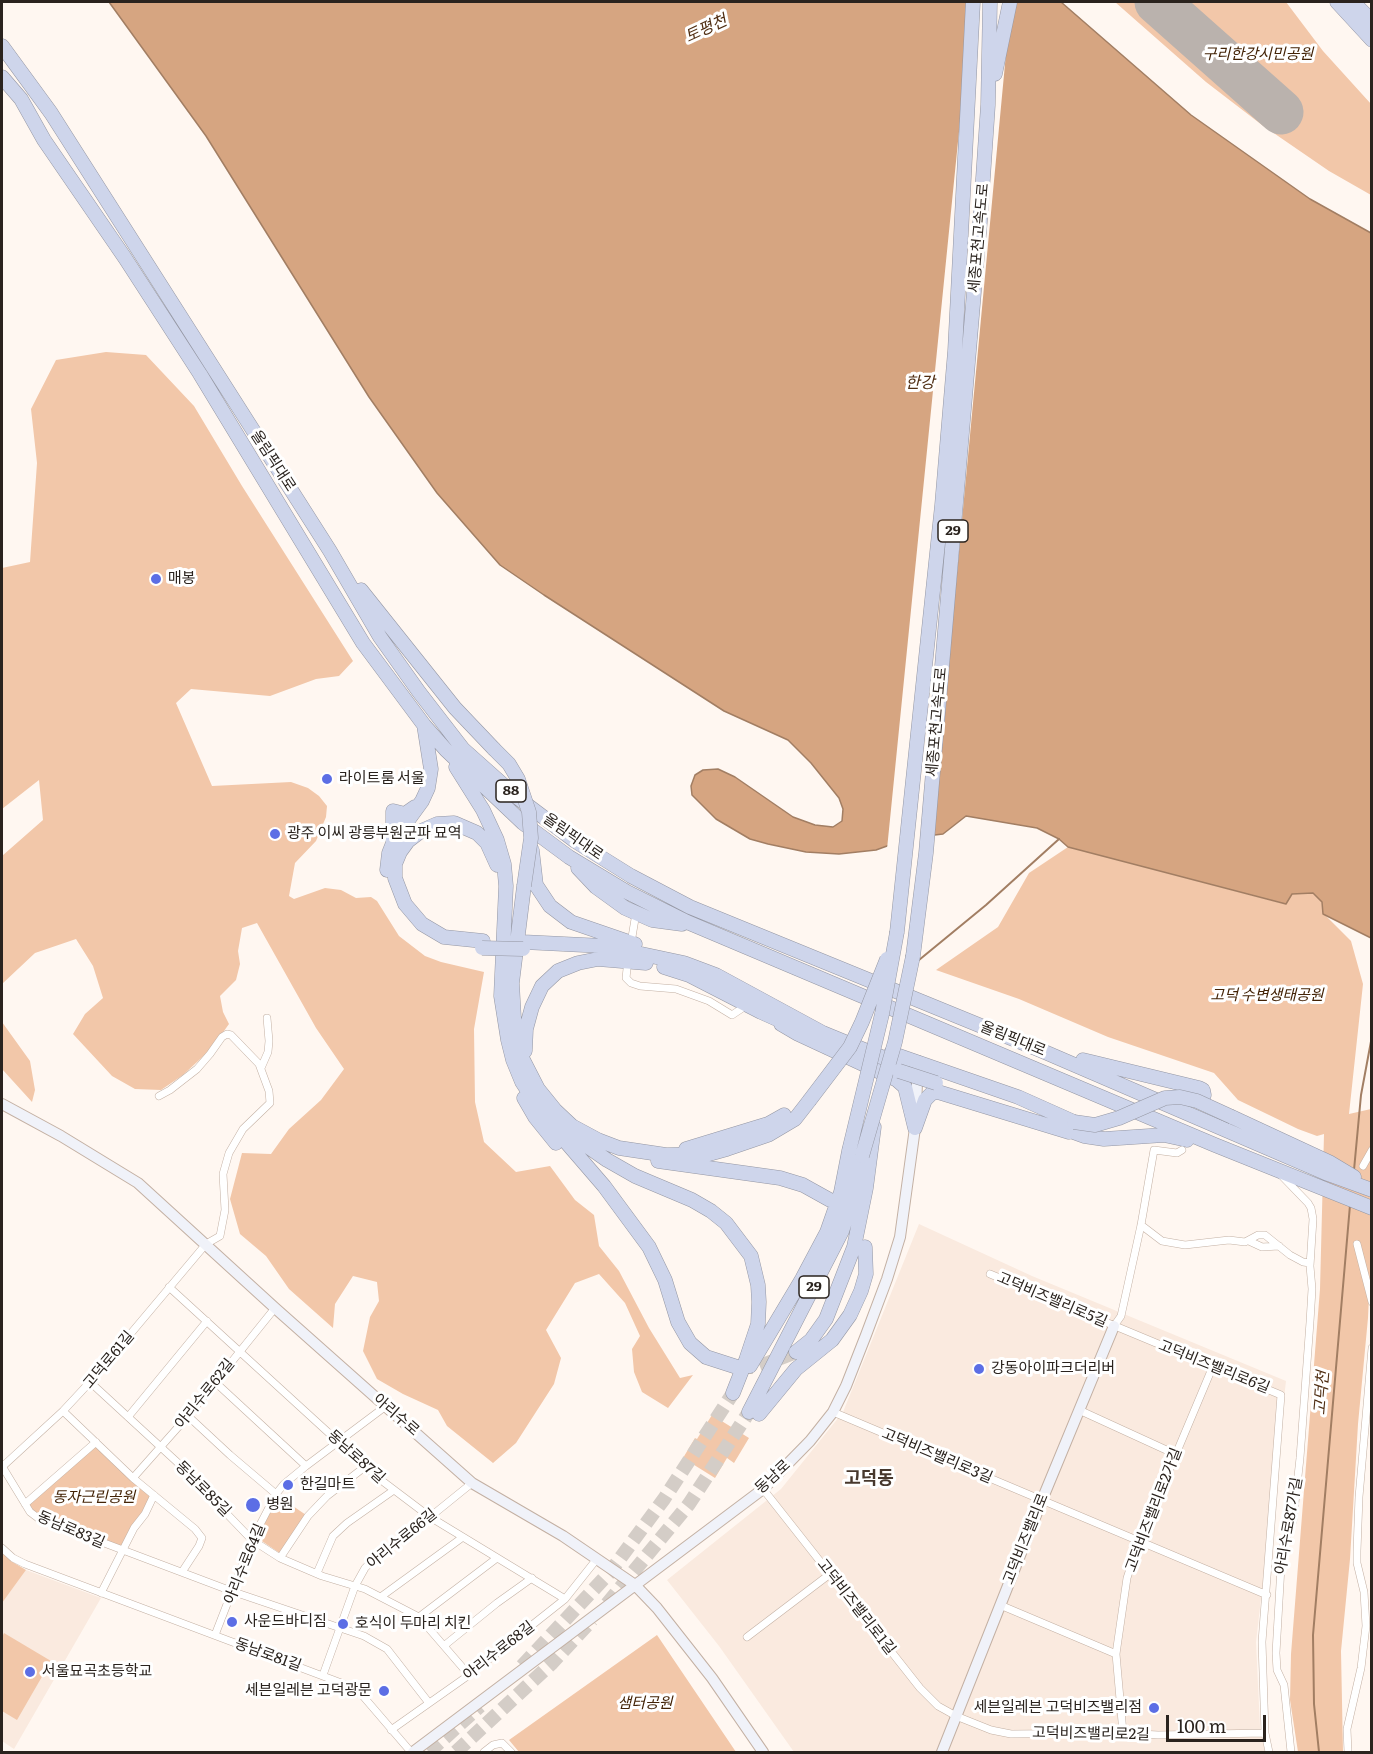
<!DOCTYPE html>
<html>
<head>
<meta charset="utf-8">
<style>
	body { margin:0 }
	#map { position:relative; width:1373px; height:1754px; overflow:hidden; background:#fff7f1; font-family:Literata,serif }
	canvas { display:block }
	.frame { position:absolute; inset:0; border:3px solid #2a231e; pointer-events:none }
	.scale { position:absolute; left:1166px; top:1715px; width:100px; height:27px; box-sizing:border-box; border:3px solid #2a231e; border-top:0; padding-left:8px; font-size:18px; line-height:21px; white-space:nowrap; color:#2a231e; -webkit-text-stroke:4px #fff; paint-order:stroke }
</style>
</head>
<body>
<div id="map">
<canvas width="1373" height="1754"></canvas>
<div class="frame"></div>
<div class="scale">100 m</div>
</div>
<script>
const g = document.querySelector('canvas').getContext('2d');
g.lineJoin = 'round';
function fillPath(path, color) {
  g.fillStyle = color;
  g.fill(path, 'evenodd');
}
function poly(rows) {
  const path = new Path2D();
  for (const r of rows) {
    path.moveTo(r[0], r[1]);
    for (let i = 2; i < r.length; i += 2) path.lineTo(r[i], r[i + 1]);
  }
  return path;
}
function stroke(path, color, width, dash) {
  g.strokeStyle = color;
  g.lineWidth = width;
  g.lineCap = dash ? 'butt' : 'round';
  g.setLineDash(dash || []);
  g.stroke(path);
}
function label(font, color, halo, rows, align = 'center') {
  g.font = font + ' Literata,"Noto Sans KR",serif';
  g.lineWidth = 6;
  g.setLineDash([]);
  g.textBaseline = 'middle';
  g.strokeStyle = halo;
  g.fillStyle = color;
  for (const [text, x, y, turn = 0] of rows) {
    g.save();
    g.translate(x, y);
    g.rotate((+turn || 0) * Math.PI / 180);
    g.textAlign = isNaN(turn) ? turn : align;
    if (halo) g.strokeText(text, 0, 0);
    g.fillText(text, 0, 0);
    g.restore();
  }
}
fillPath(poly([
	[919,1224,1032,1276,1286,1381,1256,1642,1260,1727,1265,1752,794,1752,719,1646,667,1580,781,1489,843,1412],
	[26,1570,101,1598,14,1749,2,1741,2,1603]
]), '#faeadf');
fillPath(poly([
	[1115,2,1286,2,1323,51,1371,104,1371,195,1329,171,1262,125,1206,82],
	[106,352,146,355,194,406,242,486,353,661,339,676,316,679,270,696,191,689,176,703,212,786,291,782,308,788,319,796,327,806,326,817,316,841,295,863,289,896,294,899,325,888,341,890,356,898,371,897,377,901,399,936,425,956,441,962,484,972,474,1029,475,1102,484,1142,516,1172,550,1166,575,1200,594,1215,599,1246,619,1271,649,1328,680,1378,693,1375,668,1408,642,1392,634,1372,632,1349,640,1336,625,1303,599,1274,575,1283,546,1330,561,1358,554,1384,516,1443,493,1463,447,1426,438,1410,403,1394,377,1379,363,1351,370,1317,379,1301,377,1282,353,1276,335,1304,333,1328,289,1289,266,1256,240,1234,230,1199,242,1153,271,1154,289,1129,321,1100,344,1069,316,1028,257,923,242,928,238,951,240,964,236,980,220,996,223,1012,229,1024,211,1049,183,1075,161,1090,135,1089,112,1076,73,1034,85,1014,103,998,93,966,76,939,35,953,2,984,2,856,43,820,39,780,2,809,2,568,30,562,37,463,31,409,56,360],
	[1068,847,1285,904,1292,894,1313,893,1322,902,1324,914,1351,941,1363,984,1349,1114,1371,1109,1372,1231,1368,1318,1358,1424,1350,1559,1341,1651,1343,1752,1298,1752,1290,1700,1291,1654,1320,1289,1324,1134,1317,1136,1298,1129,1238,1100,1214,1073,1108,1037,1019,999,936,970,998,927,1029,873],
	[2,1022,30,1061,35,1090,32,1102,2,1069],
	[712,1415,749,1438,734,1463,727,1458,715,1478,683,1458,695,1438,697,1439],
	[96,1442,154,1495,122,1551,38,1518,25,1504],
	[277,1495,306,1515,281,1554,253,1535],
	[2,1552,11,1561,26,1570,2,1603],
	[4,1633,51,1661,17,1720,2,1711,2,1637],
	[657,1635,736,1752,519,1752,509,1740]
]), '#f2c7a9');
const water = poly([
	[109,2,1061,2,1191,115,1310,199,1371,233,1371,938,1323,914,1322,902,1313,893,1292,894,1286,904,1068,847,1059,839,1037,828,966,816,943,834,909,838,876,850,839,854,806,852,768,844,750,839,716,819,692,795,691,786,695,775,703,770,718,769,735,777,793,817,815,825,833,827,842,821,843,809,839,798,811,763,788,740,724,711,544,595,500,565,437,493,369,397,206,136,109,2]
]);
fillPath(water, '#d6a581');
stroke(water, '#a27e63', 1.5);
fillPath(poly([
	[972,2,1014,2,1007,43,932,838,910,841,887,849]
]), '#fff7f1');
stroke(poly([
	[919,960,986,905,1059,839],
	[1354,1170,1361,1095,1372,1036],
	[1319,1752,1314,1704,1313,1635,1350,1205]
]), '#a27e63', 2);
stroke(poly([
	[1157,2,1281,112]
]), '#bab2ad', 45);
stroke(poly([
	[739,1367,758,1367,796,1352],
	[607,1604,689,1504,749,1412],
	[522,1666,610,1572,664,1499,733,1393],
	[429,1752,480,1706],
	[456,1752,552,1663,592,1620]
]), '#d4cdc7', 14, [14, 7]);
const street = poly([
	[631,943,636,913],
	[628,960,626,978,631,983,640,986,676,989,709,1001,732,1015,747,1005],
	[261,1068,268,1052,269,1041,267,1018],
	[1363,1166,1372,1150],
	[1281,1175,1308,1203,1311,1208,1313,1219,1310,1266,1312,1289,1310,1322,1300,1458,1293,1521,1282,1549,1276,1653,1277,1670,1284,1685,1291,1752],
	[1141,1225,1162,1241,1185,1245,1229,1240,1245,1242,1258,1235,1265,1235,1290,1255,1303,1262,1310,1263],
	[1249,1241,1262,1247,1279,1246],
	[1357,1244,1372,1302],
	[990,1274,1281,1395,1262,1642,1265,1733,1269,1752],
	[169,1287,377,1477,430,1517,565,1599],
	[1114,1326,1121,1316,1141,1225,1154,1150,1177,1153,1182,1150],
	[90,1382,177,1462,252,1540,280,1558,322,1576,365,1589,419,1617,469,1675],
	[215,1382,306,1466],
	[1079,1410,1175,1454],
	[63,1411,133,1478,195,1529,202,1538,199,1546,182,1572],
	[833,1412,1267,1595],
	[188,1416,230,1455,276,1494],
	[128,1417,207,1321],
	[2,1466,30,1512,38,1518,234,1592,364,1636,387,1649,429,1703],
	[2,1467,63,1411,90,1382,206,1244,220,1236,225,1210,223,1174,229,1153,243,1129,270,1103,269,1091,259,1064,231,1035,227,1034,222,1037,210,1054,197,1069,170,1090,159,1096],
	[133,1478,188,1416,275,1308],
	[763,1489,920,1688,938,1706,956,1716,991,1730,1011,1734,1123,1733,1158,1735,1265,1733],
	[25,1504,96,1442],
	[2,1548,13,1558,25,1564,344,1684,362,1695,411,1752],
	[280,1558,308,1516,327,1496,366,1466],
	[317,1573,333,1536,347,1523,394,1490],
	[101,1593,134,1528,145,1514,154,1495],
	[382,1596,463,1537],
	[1000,1605,1116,1654],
	[419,1617,497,1558],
	[215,1635,252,1540,276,1494,284,1484,306,1466,386,1406],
	[747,1637,830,1574],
	[445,1645,497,1603,532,1578],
	[323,1675,355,1586,365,1568,375,1558,430,1517,472,1483],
	[391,1730,469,1675,565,1599,596,1560],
	[1123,1733,1116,1654,1127,1578,1139,1542,1213,1366],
	[484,1752,493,1745,502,1743,511,1752],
	[1348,1752,1347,1729,1361,1668,1366,1626,1364,1592,1357,1563,1357,1551,1359,1497,1372,1348]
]);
const secondary = poly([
	[2,1104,61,1136,138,1183,275,1308,472,1483,563,1536,635,1585,657,1608,712,1678,763,1752],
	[413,1752,763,1489,810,1441,833,1412,846,1386,866,1335,887,1279,900,1237,915,1128,918,1061],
	[942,1752,1042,1500,1114,1326]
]);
const highway = poly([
	[1337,2,1372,40],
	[1353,2,1372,21],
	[2,46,51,113,330,551,380,637,419,692,463,749,518,798,575,841,631,876,690,907,1040,1050,1328,1174,1372,1190],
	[995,74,1010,2],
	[2,77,21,99,44,140,125,258,200,374,363,643,424,725,446,750,523,823,569,857,627,892,687,922,1215,1145,1372,1208],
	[361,590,455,708,494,749],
	[456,767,483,810,497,840,504,864,506,886,501,996,508,1040,513,1060,522,1082,535,1102,554,1122,574,1137,607,1160,635,1176,692,1200,711,1211,726,1223,751,1256,758,1285,759,1302,758,1324,746,1360,733,1393],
	[393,843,393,811,405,814,415,807],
	[532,850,536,885,550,906,571,922,635,944],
	[578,868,596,887,625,908,652,920,682,924],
	[387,870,389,853,395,838,422,801,428,788,431,769,424,725],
	[524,886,512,983,514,1018,520,1054,538,1089,555,1110,572,1126,598,1140,619,1148,666,1155,709,1154,727,1149,768,1135,795,1119,809,1101],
	[897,932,942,505,955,351,973,2],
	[483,941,444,937,422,924,405,904,395,878,395,864,400,852,408,841,421,831,437,824,454,823,477,833,487,843,497,865],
	[523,942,604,946,684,963,716,975,823,1033,901,1065],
	[913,956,926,853,980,222,988,105,990,2],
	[664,967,689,975,761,1012,790,1025],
	[781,1024,798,1034,897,1080,905,1087,915,1128,925,1100,932,1093,938,1092,1069,1132],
	[525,1051,526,1029,532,1007,542,986,558,971,578,963,598,959,646,963],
	[891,1053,1018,1097,1074,1122],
	[1083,1060,1199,1088,1203,1090,1204,1095,1202,1101],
	[524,1098,535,1117,556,1143],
	[1232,1117,1329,1162,1354,1177],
	[554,1128,604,1186,649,1247,665,1280,678,1322,690,1343,706,1357,737,1367],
	[1062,1128,1084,1136,1104,1139,1164,1135,1187,1140],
	[686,1149,768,1124,784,1115],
	[658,1161,780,1178,803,1185,830,1200],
	[796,1352,811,1340,826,1319,854,1247,866,1188,874,1127],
	[750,1366,802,1279,827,1232,841,1192,849,1151],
	[749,1412,842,1231,854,1194,862,1156],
	[759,1414,796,1369,832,1340,850,1315,861,1291,866,1274,865,1247]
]);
stroke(street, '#c3b0a3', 8);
stroke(secondary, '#c3b0a3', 12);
stroke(highway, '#9597a3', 15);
stroke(street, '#fff', 7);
stroke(secondary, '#f0f2f9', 10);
stroke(highway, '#ced5eb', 14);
const highwayBridge = poly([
	[494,749,509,764,518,779,529,812,531,838,524,886],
	[482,948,523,949],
	[899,1071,936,1083],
	[809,1101,850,1047,862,1022,887,959],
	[1074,1122,1095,1125,1119,1118,1165,1098,1180,1097,1197,1101,1232,1117],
	[849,1151,882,1014,897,932],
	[862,1156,895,1042,913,956]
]);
stroke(highwayBridge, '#9597a3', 15, []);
stroke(highwayBridge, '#ced5eb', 14);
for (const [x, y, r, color] of [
	[156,579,6,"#5c6ee5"],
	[327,779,6,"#5c6ee5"],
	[275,834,6,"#5c6ee5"],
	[979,1369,6,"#5c6ee5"],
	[288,1485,6,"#5c6ee5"],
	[253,1505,8,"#5c6ee5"],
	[232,1622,6,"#5c6ee5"],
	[343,1624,6,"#5c6ee5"],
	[30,1672,6,"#5c6ee5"],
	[384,1691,6,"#5c6ee5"],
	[1154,1708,6,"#5c6ee5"]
]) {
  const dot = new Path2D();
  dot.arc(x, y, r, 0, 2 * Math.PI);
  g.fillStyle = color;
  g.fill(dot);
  stroke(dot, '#fff', 2);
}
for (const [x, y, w] of [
	[953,531,30],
	[511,791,30],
	[814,1287,30]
]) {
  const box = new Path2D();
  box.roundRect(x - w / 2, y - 11, w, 22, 4.5);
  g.fillStyle = '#fff';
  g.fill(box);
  stroke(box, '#2a231e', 1.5);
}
label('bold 14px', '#2a231e', null, [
	["29",953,531],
	["88",511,791],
	["29",814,1287]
]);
label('italic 15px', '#432306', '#fff', [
	["구리한강시민공원",1258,55],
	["고덕 수변생태공원",1267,996],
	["동자근린공원",94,1498],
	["샘터공원",645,1704]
]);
label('15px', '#2a231e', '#fff', [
	["세종포천고속도로",979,238,-85],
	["올림픽대로",273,461,57],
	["세종포천고속도로",937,722,-85],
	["올림픽대로",573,837,35],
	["올림픽대로",1013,1039,22],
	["고덕비즈밸리로5길",1052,1300,23],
	["고덕로61길",109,1360,-50],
	["고덕비즈밸리로6길",1214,1367,22],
	["아리수로62길",205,1394,-51],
	["아리수로",396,1415,41],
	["고덕비즈밸리로3길",937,1456,23],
	["동남로87길",356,1457,42],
	["동남로",773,1477,-43],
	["동남로85길",203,1489,45],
	["고덕비즈밸리로2가길",1154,1510,-69],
	["아리수로87가길",1289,1526,-80],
	["동남로83길",71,1530,23],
	["아리수로66길",402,1539,-39],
	["고덕비즈밸리로",1026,1539,-68],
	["아리수로64길",245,1564,-68],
	["고덕비즈밸리로1길",856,1607,52],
	["아리수로68길",499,1651,-38],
	["동남로81길",268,1655,20],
	["고덕비즈밸리로2길",1091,1734,1]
]);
label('15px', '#2a231e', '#fff', [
	["매봉",168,579],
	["라이트룸 서울",339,779],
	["광주 이씨 광릉부원군파 묘역",287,834],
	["강동아이파크더리버",991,1369],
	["한길마트",300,1485],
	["병원",266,1505],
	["사운드바디짐",244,1622],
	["호식이 두마리 치킨",355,1624],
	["서울묘곡초등학교",42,1672],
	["세븐일레븐 고덕광문",372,1691,"right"],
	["세븐일레븐 고덕비즈밸리점",1142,1708,"right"]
], 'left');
label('italic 16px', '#502e13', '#fff', [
	["토평천",706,29,-25],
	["한강",920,383],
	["고덕천",1322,1393,-85]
]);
label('bold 18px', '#47382d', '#fff', [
	["고덕동",869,1479]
]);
</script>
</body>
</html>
